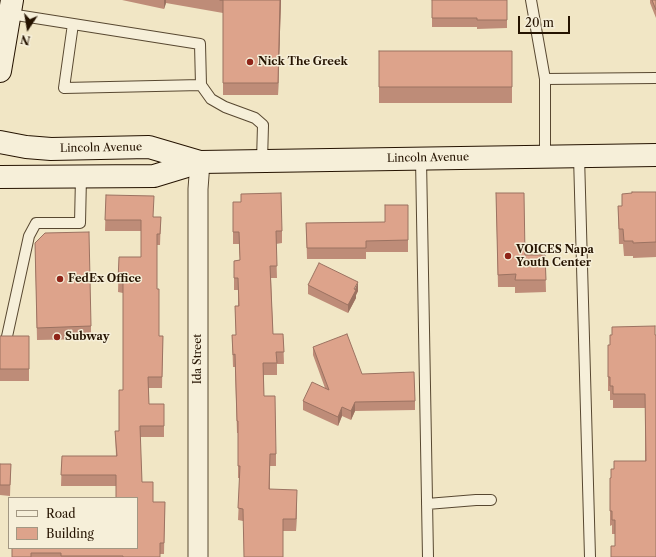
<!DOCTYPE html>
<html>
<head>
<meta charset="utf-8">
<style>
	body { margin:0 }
	#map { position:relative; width:656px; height:557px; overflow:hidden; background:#f1e6c5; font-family:"Libre Caslon Text",serif }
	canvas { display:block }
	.legend { position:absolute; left:8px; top:497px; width:130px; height:52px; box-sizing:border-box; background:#f6efd9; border:1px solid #a29782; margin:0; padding:5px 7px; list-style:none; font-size:12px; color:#251300 }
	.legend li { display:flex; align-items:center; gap:8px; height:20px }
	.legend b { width:20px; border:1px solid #a29782 }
	.north { position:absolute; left:8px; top:8px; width:40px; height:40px; -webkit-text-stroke:3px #f6efd9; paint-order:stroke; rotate:192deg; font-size:11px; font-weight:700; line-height:16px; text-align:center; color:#251300 }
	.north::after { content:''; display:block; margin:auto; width:14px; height:18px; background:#251300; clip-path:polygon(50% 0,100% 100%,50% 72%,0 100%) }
	.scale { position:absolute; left:518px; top:16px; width:52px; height:18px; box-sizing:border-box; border:2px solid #251300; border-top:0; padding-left:5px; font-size:12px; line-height:14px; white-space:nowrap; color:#251300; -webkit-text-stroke:3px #f6efd9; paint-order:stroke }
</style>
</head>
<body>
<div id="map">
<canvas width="656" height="557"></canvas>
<ul class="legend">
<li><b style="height:5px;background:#f6efd9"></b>Road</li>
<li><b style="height:11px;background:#dda38b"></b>Building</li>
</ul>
<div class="north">N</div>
<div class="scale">20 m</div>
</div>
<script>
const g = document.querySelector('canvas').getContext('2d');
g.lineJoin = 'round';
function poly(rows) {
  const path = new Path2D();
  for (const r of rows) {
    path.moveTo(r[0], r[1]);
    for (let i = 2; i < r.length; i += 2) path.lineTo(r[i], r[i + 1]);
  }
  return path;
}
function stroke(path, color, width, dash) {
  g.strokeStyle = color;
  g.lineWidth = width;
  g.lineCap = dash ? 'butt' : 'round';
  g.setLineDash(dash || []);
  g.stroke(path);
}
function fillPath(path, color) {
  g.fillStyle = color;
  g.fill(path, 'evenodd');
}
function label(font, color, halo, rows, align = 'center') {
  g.font = font + ' "Libre Caslon Text",serif';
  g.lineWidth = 3;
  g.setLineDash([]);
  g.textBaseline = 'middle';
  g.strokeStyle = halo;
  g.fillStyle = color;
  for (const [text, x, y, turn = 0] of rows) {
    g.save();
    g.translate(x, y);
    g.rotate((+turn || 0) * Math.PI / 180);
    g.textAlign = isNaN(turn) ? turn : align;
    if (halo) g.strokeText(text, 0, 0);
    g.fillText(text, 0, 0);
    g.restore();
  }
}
const lane = poly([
	[531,0,545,79,545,157],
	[10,14,200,44,201,85,211,99,225,107,255,118,263,125,262,161],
	[73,24,64,88,201,85],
	[545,79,656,78],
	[579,156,590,557],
	[421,159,428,557],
	[0,342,6,341,29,236,36,223,80,223,81,177],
	[427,504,476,500,491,500]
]);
const street = poly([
	[198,557,198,189,200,162]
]);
const secondary = poly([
	[0,71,12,0],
	[0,142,26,147,51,149,149,147,200,162],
	[0,177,154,176,200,162,656,155]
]);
stroke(lane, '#584831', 12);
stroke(street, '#584831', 21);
stroke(secondary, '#251300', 24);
stroke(lane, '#f6efd9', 10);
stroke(street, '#f6efd9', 19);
stroke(secondary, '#f6efd9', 22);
fillPath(poly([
	[122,0,281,0,278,95,223,95,223,13,166,3,164,9],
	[432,0,507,0,507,28,477,29,477,27,432,27],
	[650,0,656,0,656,18,650,3],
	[379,51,512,51,512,103,379,103],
	[656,192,656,257,633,258,633,256,624,256,623,244,619,244,618,206,622,206,632,193],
	[496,193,525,255,545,255,546,292,515,293,515,287,498,287],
	[106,195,154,217,161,217,160,245,157,245,157,289,159,336,163,336,162,388,149,388,149,404,164,404,164,437,140,437,142,482,153,502,165,502,164,554,160,554,160,557,12,557,12,548,137,548,137,498,116,486,61,486,62,456,116,456,115,431,119,431,123,390,123,293,118,292,119,257,141,257,141,231,105,231],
	[408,205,408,252,366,252,366,259,307,259,306,223,385,222],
	[233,214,282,231,282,243,276,244,277,278,271,278,273,334,283,334,284,364,277,364,277,375,264,375,264,396,276,454,276,466,270,466,270,489,297,503,296,531,283,531,243,521,238,520,240,478,238,478,238,433,237,433,235,367,233,367,232,335,236,335,235,306,238,306,238,290,234,290,234,261,240,260,239,244,233,244],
	[35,243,91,326,91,339,37,340],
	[308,285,358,291,356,295,356,298,348,313,308,294],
	[655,326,656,557,615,546,615,534,612,534,612,525,610,526,610,478,611,478,614,469,645,461,645,408,613,408,613,400,610,400,610,391,608,391,608,345,610,345,612,335],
	[0,336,29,336,29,381,0,381],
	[313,347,362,374,415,401,415,410,355,411,351,420,342,416,338,426,303,410,303,401,325,388,313,355],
	[0,464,11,464,10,496,0,495]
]), '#be8c78');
fillPath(poly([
	[164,0,166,0,166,3,164,9],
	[280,0,281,0,278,95,278,83],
	[358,282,358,291,356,295,356,298,348,313,348,305],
	[355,402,355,411,351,420,351,411],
	[342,407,342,416,338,426,338,417],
	[297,490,297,503,296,531,296,519]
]), '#9b7261');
const building = poly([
	[220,0,280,0,278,83,223,83,223,0,220,0],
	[432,0,507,0,507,20,477,20,477,18,432,18,432,0],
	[652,0,656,0,656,10,652,0],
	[379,51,512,51,512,87,379,87,379,51],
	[632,192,656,192,656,242,633,243,633,241,624,241,623,229,619,229,618,206,622,206,622,194,632,193,632,192],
	[281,193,282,231,276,231,277,266,270,266,273,334,283,334,284,352,276,352,277,363,263,363,264,396,275,396,276,454,270,454,269,489,297,490,296,519,283,519,283,557,244,557,243,509,238,508,240,466,238,466,238,421,237,421,235,354,233,355,232,335,236,335,235,306,239,306,238,278,234,278,234,261,240,260,239,232,233,232,233,202,241,202,241,194,281,193],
	[496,193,524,193,525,255,545,255,546,280,515,280,516,274,498,275,496,193],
	[106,195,154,196,153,217,161,217,160,234,157,234,157,289,159,289,159,336,163,336,162,377,148,377,149,404,164,404,164,426,140,426,142,482,153,482,153,502,165,502,164,543,160,543,160,557,123,557,123,556,61,556,61,553,31,553,31,557,12,557,12,548,137,548,137,498,116,498,116,475,61,475,62,456,117,456,115,431,119,431,119,390,123,390,123,282,118,281,119,257,141,257,141,220,105,220,106,195],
	[385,205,408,205,408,240,366,241,366,248,307,248,306,223,385,222,385,205],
	[89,232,91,326,37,328,35,243,45,233,89,232],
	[319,263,358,282,354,289,356,290,348,305,308,285,319,263],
	[655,326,655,335,656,335,656,557,611,557,611,546,615,546,615,520,612,520,612,511,610,511,610,478,611,478,611,469,614,469,614,461,646,461,645,394,613,394,613,386,610,386,610,377,608,377,608,345,610,345,610,335,612,335,612,327,655,326],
	[347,334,362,374,414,372,415,401,355,402,351,411,342,407,338,417,303,401,312,382,329,390,313,347,347,334],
	[0,336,29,336,29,369,0,369,0,336],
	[0,464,11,464,10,485,0,485,0,464]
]);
fillPath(building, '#dda38b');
stroke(building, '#9b7261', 1);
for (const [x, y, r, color] of [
	[250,62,4,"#8f2418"],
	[508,256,4,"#8f2418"],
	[60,279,4,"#8f2418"],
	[57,337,4,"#8f2418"]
]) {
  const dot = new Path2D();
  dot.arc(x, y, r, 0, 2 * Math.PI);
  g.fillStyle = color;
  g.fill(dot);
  stroke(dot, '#f6efd9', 1.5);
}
label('bold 11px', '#251300', '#f6efd9', [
	["Nick The Greek",258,62],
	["VOICES Napa",516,250],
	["Youth Center",516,263],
	["FedEx Office",68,279],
	["Subway",65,337]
], 'left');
label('11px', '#251300', '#f6efd9', [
	["Lincoln Avenue",101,148,-1],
	["Lincoln Avenue",428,158,-1],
	["Ida Street",198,359,-90]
]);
</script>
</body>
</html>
